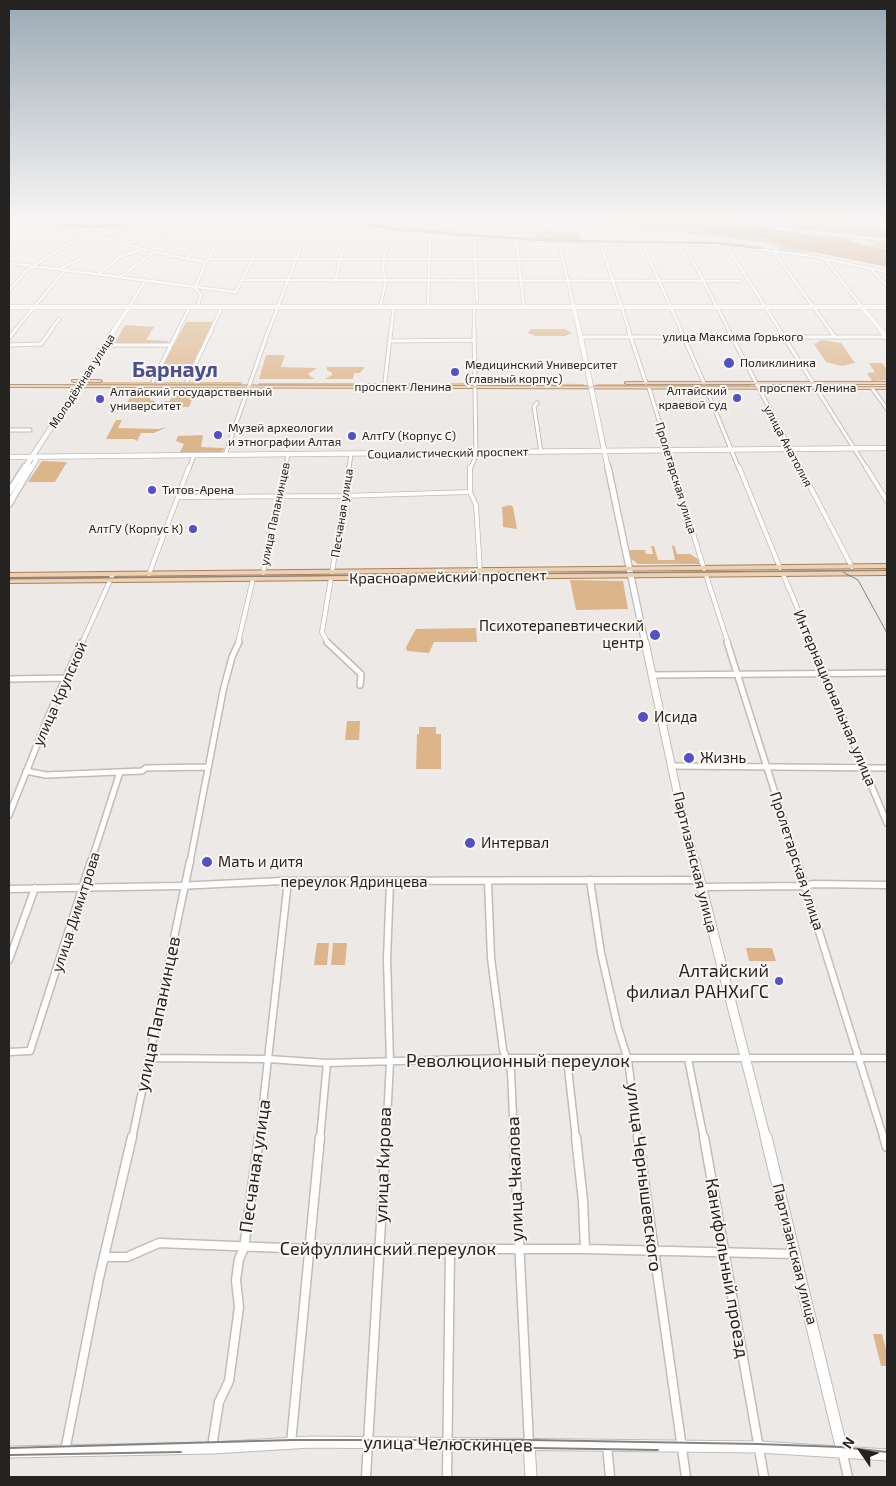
<!DOCTYPE html>
<html>
<head>
<meta charset="utf-8">
<style>
	body { margin:0 }
	#map { position:relative; width:896px; height:1486px; overflow:hidden; background:#ede9e6; font-family:"Exo 2",sans-serif }
	canvas { display:block }
	.frame { position:absolute; inset:0; border:10px solid #252322; pointer-events:none }
	.north { position:absolute; left:836px; top:1426px; width:50px; height:50px; -webkit-text-stroke:4px #faf7f3; paint-order:stroke; rotate:303deg; font-size:14px; font-weight:700; line-height:20px; text-align:center; color:#252322 }
	.north::after { content:''; display:block; margin:auto; width:18px; height:22px; background:#252322; clip-path:polygon(50% 0,100% 100%,50% 72%,0 100%) }
</style>
</head>
<body>
<div id="map">
<canvas width="896" height="1486"></canvas>
<div class="frame"></div>
<div class="north">N</div>
</div>
<script>
const g = document.querySelector('canvas').getContext('2d');
g.lineJoin = 'round';
function fillPath(path, color) {
  g.fillStyle = color;
  g.fill(path, 'evenodd');
}
function poly(rows) {
  const path = new Path2D();
  for (const r of rows) {
    path.moveTo(r[0], r[1]);
    for (let i = 2; i < r.length; i += 2) path.lineTo(r[i], r[i + 1]);
  }
  return path;
}
function stroke(path, color, width, dash) {
  g.strokeStyle = color;
  g.lineWidth = width;
  g.lineCap = dash ? 'butt' : 'round';
  g.setLineDash(dash || []);
  g.stroke(path);
}
function label(font, color, halo, rows, align = 'center') {
  g.font = font + ' "Exo 2",sans-serif';
  g.lineWidth = 4;
  g.setLineDash([]);
  g.textBaseline = 'middle';
  g.strokeStyle = halo;
  g.fillStyle = color;
  for (const [text, x, y, turn = 0] of rows) {
    g.save();
    g.translate(x, y);
    g.rotate((+turn || 0) * Math.PI / 180);
    g.textAlign = isNaN(turn) ? turn : align;
    if (halo) g.strokeText(text, 0, 0);
    g.fillText(text, 0, 0);
    g.restore();
  }
}
fillPath(poly([
	[553,220,615,220,685,226,708,233,773,240,788,247,814,252,805,254,778,250,778,247,766,243,581,221],
	[764,220,851,220,887,232,887,249,872,247,873,243,858,238,848,238,864,246,833,240,797,228,786,228,788,225,784,222],
	[544,231,579,233,580,240,538,240,533,234,521,234],
	[186,322,213,322,188,375,158,375],
	[125,325,154,327,146,340,168,341,166,344,114,344],
	[531,329,564,329,572,333,565,336,535,336,528,333],
	[822,340,841,343,855,363,842,366,826,362,814,344],
	[266,355,285,355,281,367,317,368,308,374,314,379,259,379],
	[869,363,882,363,887,370,887,380,872,381,867,373,875,372],
	[327,367,363,367,364,368,360,373,354,373,353,379,325,379,332,375,332,373,327,370],
	[89,382,242,382,241,385,87,385],
	[259,383,464,383,464,386,258,385],
	[483,383,584,384,584,387,483,386],
	[596,384,749,384,751,387,597,387],
	[132,394,153,395,150,400,155,401,152,407,125,406],
	[194,395,189,407,162,407,165,401,170,401,172,396],
	[116,420,122,420,118,428,159,429,167,427,154,433,141,433,137,441,134,439,106,439],
	[203,435,201,447,224,448,223,452,180,452,184,444,176,441,178,436],
	[42,461,67,462,55,482,28,482],
	[510,505,513,507,517,529,503,527,502,507],
	[674,545,677,554,690,554,698,559,700,564,638,564,631,559,628,550,645,550,646,554,653,554,651,546,654,546,658,560,675,560,672,546],
	[570,580,623,581,628,609,576,610],
	[476,628,477,642,434,642,429,653,407,651,406,647,416,629],
	[347,721,360,721,359,740,345,740],
	[419,727,436,727,436,734,441,734,441,769,416,769,417,734,419,734],
	[317,943,329,943,327,965,314,965],
	[333,943,347,943,345,965,331,965],
	[746,948,772,948,776,961,749,961],
	[873,1334,882,1334,887,1353,887,1366,881,1366]
]), '#ddb58b');
fillPath(poly([
	[615,220,721,220,829,238,887,250,887,267,788,247,764,238,747,238,708,233,693,227]
]), '#c99965');
const streetFar5 = poly([
	[36,220,166,255,206,262],
	[353,220,382,227,474,235,477,302],
	[754,220,763,225,783,229,887,240],
	[59,223,70,220],
	[64,224,87,226,108,220],
	[134,224,145,220],
	[390,228,391,220],
	[431,231,433,220],
	[180,235,305,236],
	[473,237,559,242,726,245,811,256,887,272],
	[516,239,524,307],
	[119,242,182,220],
	[559,242,574,308],
	[600,242,629,330],
	[642,243,681,330],
	[684,244,729,330],
	[726,245,780,330],
	[136,246,164,236],
	[773,251,830,330],
	[166,255,191,220],
	[186,258,191,254,211,220],
	[210,259,562,259],
	[825,259,862,307],
	[9,263,236,292,271,220],
	[61,268,78,260,107,239,139,227,125,227,97,236],
	[871,269,887,286],
	[99,273,120,257,143,249],
	[120,277,154,252],
	[244,280,740,281],
	[335,281,350,221],
	[195,288,206,262,231,220],
	[195,288,201,295,197,307],
	[9,291,26,271,85,233],
	[129,307,145,281],
	[380,307,386,281,383,270,384,259,391,230],
	[428,307,430,234],
	[15,330,66,269],
	[51,330,59,319],
	[178,330,190,307],
	[211,330,222,307],
	[269,330,311,220],
	[391,330,394,307],
	[474,330,474,307]
]);
const streetFar4 = poly([
	[628,329,646,383],
	[680,329,704,383],
	[728,329,801,469],
	[779,329,867,469],
	[829,329,835,337],
	[580,337,887,337],
	[9,338,16,329],
	[390,341,474,340],
	[9,345,41,344,52,329],
	[104,345,170,345],
	[153,381,179,329],
	[187,381,212,329],
	[385,382,391,329],
	[649,388,674,469],
	[706,388,739,469],
	[872,388,887,409],
	[537,403,534,407,541,452],
	[9,430,30,430],
	[225,455,269,329],
	[189,469,194,455],
	[285,469,288,455],
	[349,469,351,454],
	[470,469,476,456,474,329]
]);
const streetFar3 = poly([
	[470,467,470,492,476,505,480,571],
	[673,467,704,569],
	[739,467,780,568],
	[800,467,852,567],
	[866,467,887,501],
	[178,497,341,496,470,492],
	[332,572,349,467],
	[263,573,285,467],
	[149,574,189,467],
	[783,574,812,643],
	[706,575,728,643],
	[82,643,113,574],
	[238,643,253,579],
	[328,643,322,632,331,578]
]);
const streetFar2 = poly([
	[327,642,361,674,360,685],
	[727,642,797,862],
	[811,642,887,823],
	[652,675,887,673],
	[9,679,66,678],
	[672,766,887,768],
	[26,771,46,775,142,771,146,768,208,767],
	[9,815,49,715,82,642],
	[91,862,120,772],
	[190,862,223,691,232,657,239,642]
]);
const streetFar1 = poly([
	[797,861,884,1139],
	[590,880,601,953,618,1028,628,1060,638,1139],
	[488,882,491,958,503,1050,511,1071,514,1139],
	[701,887,805,886,813,884,887,885],
	[9,889,177,886,282,881,699,880],
	[9,960,35,888],
	[9,1052,30,1051,91,861],
	[149,1058,268,1059,327,1063,505,1058,887,1058],
	[567,1059,576,1139],
	[688,1059,704,1139],
	[132,1139,190,861],
	[259,1139,288,881],
	[320,1139,327,1063],
	[386,1139,390,1062,387,959,390,883]
]);
const street = poly([
	[514,1137,529,1444],
	[576,1137,583,1201,585,1249],
	[638,1137,686,1477],
	[704,1137,764,1477],
	[884,1137,887,1147],
	[104,1257,127,1257,159,1243,309,1249,585,1249,794,1254],
	[291,1443,320,1137],
	[607,1446,610,1477],
	[212,1447,219,1402,229,1381,239,1307,236,1280,239,1259,244,1248,259,1137],
	[65,1451,99,1278,132,1137],
	[842,1451,848,1477],
	[366,1477,386,1137],
	[447,1477,450,1250]
]);
const secondaryFar5 = poly([
	[9,307,887,307],
	[862,307,881,330],
	[574,308,579,330],
	[114,330,129,307]
]);
const secondaryFar4 = poly([
	[579,329,608,469],
	[880,329,887,338],
	[9,457,887,448],
	[24,469,115,329],
	[31,469,36,460,34,455]
]);
const secondaryFar3 = poly([
	[608,467,645,643],
	[9,492,25,467],
	[9,504,31,467]
]);
const secondaryFar2 = poly([
	[645,642,677,792,695,862]
]);
const secondaryFar1 = poly([
	[695,861,766,1139]
]);
const secondary = poly([
	[766,1137,842,1450],
	[529,1444,531,1477],
	[9,1452,212,1448,311,1442,759,1447,887,1455]
]);
const primary = poly([
	[72,380,100,380,102,381,100,382,74,382,72,381,72,380],
	[625,382,887,382,887,384,627,384,625,383,625,382],
	[9,385,887,387,887,389,9,387,9,385],
	[887,564,887,568,9,577,9,573,887,564],
	[887,571,887,575,9,583,9,579,887,571]
]);
stroke(streetFar5, '#bfbcb9', 4);
stroke(streetFar4, '#bfbcb9', 5);
stroke(streetFar3, '#bfbcb9', 5.5);
stroke(streetFar2, '#bfbcb9', 8);
stroke(streetFar1, '#bfbcb9', 9);
stroke(street, '#bfbcb9', 11);
stroke(secondaryFar5, '#bfbcb9', 5);
stroke(secondaryFar4, '#bfbcb9', 6);
stroke(secondaryFar3, '#bfbcb9', 8);
stroke(secondaryFar2, '#bfbcb9', 9);
stroke(secondaryFar1, '#bfbcb9', 11);
stroke(secondary, '#bfbcb9', 13);
stroke(primary, '#a2815e', 2);
stroke(streetFar5, '#fff', 2.5);
stroke(streetFar4, '#fff', 3);
stroke(streetFar3, '#fff', 4);
stroke(streetFar2, '#fff', 5);
stroke(streetFar1, '#fff', 6);
stroke(street, '#fff', 8);
stroke(secondaryFar5, '#fff', 4);
stroke(secondaryFar4, '#fff', 4.5);
stroke(secondaryFar3, '#fff', 5.5);
stroke(secondaryFar2, '#fff', 7);
stroke(secondaryFar1, '#fff', 9);
stroke(secondary, '#fff', 11);
fillPath(primary, '#efd1b2');
stroke(poly([
	[843,572,858,580,887,633],
	[9,579,887,570]
]), '#858381', 1);
stroke(poly([
	[471,1447,658,1450],
	[9,1448,292,1440,529,1440,758,1444,841,1447,887,1452],
	[9,1455,181,1452]
]), '#858381', 2);
const rail = poly([
	[41,220,63,225,97,227,166,220],
	[350,220,391,229,481,236,558,241,716,243,761,248]
]);
stroke(rail, '#858381', 2.5);
stroke(rail, '#faf7f3', 1, [2]);
const sky = g.createLinearGradient(0, 0, 0, 428);
sky.addColorStop(0, '#9ba9b4');
sky.addColorStop(0.51, '#f7f5f4');
sky.addColorStop(1, '#f7f5f400');
g.fillStyle = sky;
g.fillRect(0, 0, 896, 428);
for (const [x, y, r, color] of [
	[729,363,6,"#5251c8"],
	[455,372,5,"#5251c8"],
	[737,398,5,"#5251c8"],
	[100,399,5,"#5251c8"],
	[218,435,5,"#5251c8"],
	[352,436,5,"#5251c8"],
	[152,490,5,"#5251c8"],
	[193,529,5,"#5251c8"],
	[655,635,6,"#5251c8"],
	[643,717,6,"#5251c8"],
	[689,758,6,"#5251c8"],
	[470,843,6,"#5251c8"],
	[207,862,6,"#5251c8"],
	[779,981,5,"#5251c8"]
]) {
  const dot = new Path2D();
  dot.arc(x, y, r, 0, 2 * Math.PI);
  g.fillStyle = color;
  g.fill(dot);
  stroke(dot, '#faf7f3', 2);
}
label('12px', '#252322', '#faf7f3', [
	["улица Максима Горького",733,337],
	["Молодёжная улица",82,381,-57],
	["проспект Ленина",403,387],
	["проспект Ленина",808,388],
	["улица Анатолия",788,446,62],
	["Социалистический проспект",448,453,-1],
	["Пролетарская улица",676,478,73],
	["Песчаная улица",342,513,-81],
	["улица Папанинцев",275,514,-78]
]);
label('12px', '#252322', '#faf7f3', [
	["Поликлиника",740,363],
	["Медицинский Университет",465,365],
	["(главный корпус)",465,379],
	["Алтайский",727,391,"right"],
	["краевой суд",727,405,"right"],
	["Алтайский государственный",110,392],
	["университет",110,406],
	["Музей археологии",228,428],
	["и этнографии Алтая",228,442],
	["АлтГУ (Корпус С)",362,436],
	["Титов-Арена",162,490],
	["АлтГУ (Корпус К)",183,529,"right"]
], 'left');
label('15px', '#252322', '#faf7f3', [
	["Красноармейский проспект",448,577,-1],
	["улица Крупской",60,694,-66],
	["Интернациональная улица",835,698,67],
	["Пролетарская улица",797,861,72],
	["Партизанская улица",695,862,76],
	["переулок Ядринцева",354,882],
	["улица Димитрова",76,912,-72],
	["Партизанская улица",795,1254,76]
]);
label('15px', '#252322', '#faf7f3', [
	["Психотерапевтический",644,626,"right"],
	["центр",644,643,"right"],
	["Исида",654,717],
	["Жизнь",700,758],
	["Интервал",481,843],
	["Мать и дитя",218,862]
], 'left');
label('18px', '#252322', '#faf7f3', [
	["Алтайский",769,971],
	["филиал РАНХиГС",769,992]
], 'right');
label('18px', '#252322', '#faf7f3', [
	["улица Папанинцев",158,1014,-78],
	["Революционный переулок",518,1061],
	["улица Кирова",383,1165,-88],
	["Песчаная улица",255,1166,-82],
	["улица Чернышевского",644,1177,83],
	["улица Чкалова",515,1179,-92],
	["Сейфуллинский переулок",388,1249],
	["Канифольный проезд",727,1268,80],
	["улица Челюскинцев",448,1444,1]
]);
label('bold 21px', '#4a4f8d', '#faf7f3', [
	["Барнаул",175,370]
]);
</script>
</body>
</html>
